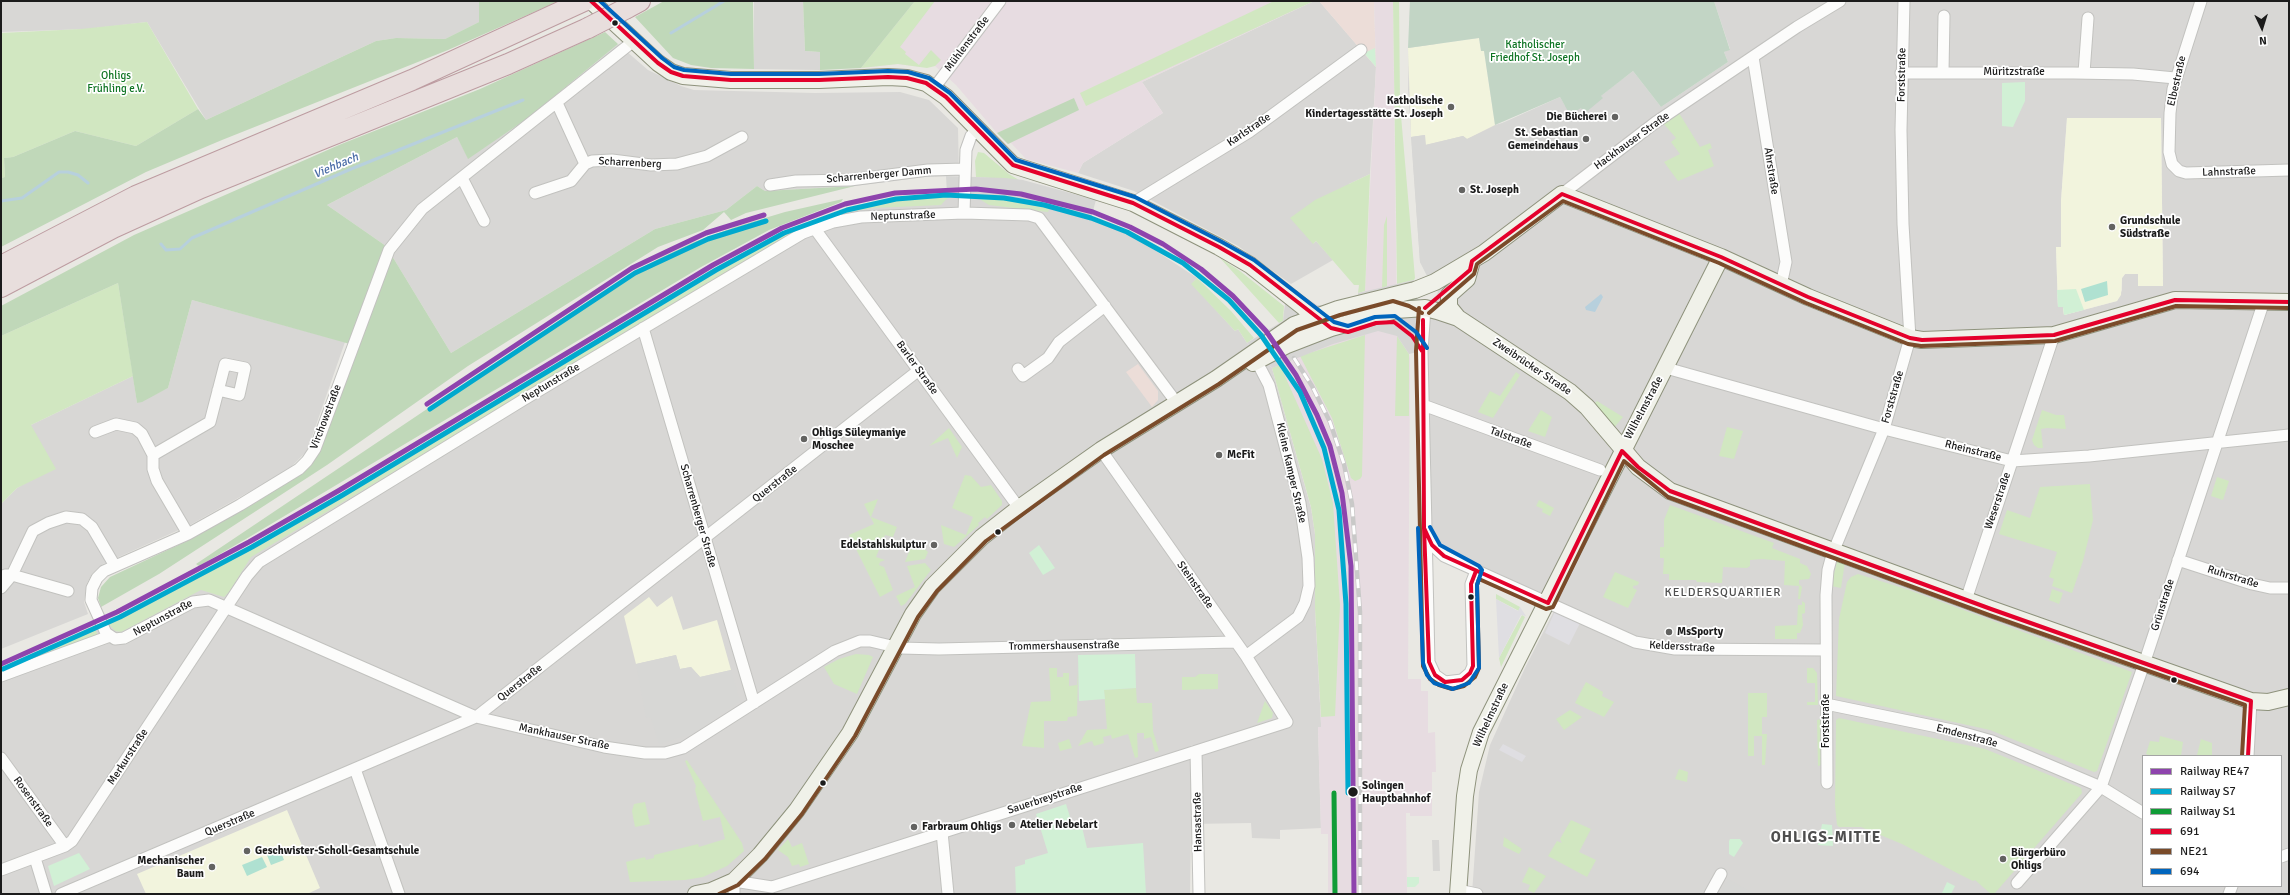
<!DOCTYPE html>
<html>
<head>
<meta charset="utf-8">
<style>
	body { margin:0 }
	#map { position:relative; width:2290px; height:895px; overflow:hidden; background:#e9e8e3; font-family:Signika,sans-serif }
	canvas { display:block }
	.frame { position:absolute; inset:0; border:2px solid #1b1b1b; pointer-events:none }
	.legend { position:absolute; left:2142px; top:755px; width:140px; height:132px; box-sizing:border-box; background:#fff; border:1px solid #a4a4a4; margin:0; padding:5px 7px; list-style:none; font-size:12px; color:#1b1b1b }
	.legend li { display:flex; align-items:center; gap:8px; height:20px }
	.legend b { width:20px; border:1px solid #a4a4a4 }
	.north { position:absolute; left:2242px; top:8px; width:40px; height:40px; -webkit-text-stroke:3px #fff; paint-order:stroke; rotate:176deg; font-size:11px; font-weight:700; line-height:16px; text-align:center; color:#1b1b1b }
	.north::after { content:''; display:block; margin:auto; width:14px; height:18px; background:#1b1b1b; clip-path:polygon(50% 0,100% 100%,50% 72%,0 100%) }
</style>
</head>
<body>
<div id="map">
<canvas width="2290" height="895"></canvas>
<div class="frame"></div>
<ul class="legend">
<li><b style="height:5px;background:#8e44ad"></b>Railway RE47</li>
<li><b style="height:5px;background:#00a9ce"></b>Railway S7</li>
<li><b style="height:5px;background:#109c37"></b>Railway S1</li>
<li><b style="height:5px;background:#e4002b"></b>691</li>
<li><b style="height:5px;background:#7a4b2a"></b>NE21</li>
<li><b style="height:5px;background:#0065bd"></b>694</li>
</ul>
<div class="north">N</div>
</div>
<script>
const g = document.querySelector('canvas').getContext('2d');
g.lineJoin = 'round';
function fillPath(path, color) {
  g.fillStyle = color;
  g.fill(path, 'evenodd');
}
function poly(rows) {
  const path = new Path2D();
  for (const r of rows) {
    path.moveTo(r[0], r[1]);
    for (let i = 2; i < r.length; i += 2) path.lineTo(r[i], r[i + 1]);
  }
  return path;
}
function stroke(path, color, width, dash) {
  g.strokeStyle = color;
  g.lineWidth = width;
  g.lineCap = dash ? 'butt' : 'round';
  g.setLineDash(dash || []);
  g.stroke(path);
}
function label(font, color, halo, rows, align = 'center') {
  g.font = font + ' Signika,sans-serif';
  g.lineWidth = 3.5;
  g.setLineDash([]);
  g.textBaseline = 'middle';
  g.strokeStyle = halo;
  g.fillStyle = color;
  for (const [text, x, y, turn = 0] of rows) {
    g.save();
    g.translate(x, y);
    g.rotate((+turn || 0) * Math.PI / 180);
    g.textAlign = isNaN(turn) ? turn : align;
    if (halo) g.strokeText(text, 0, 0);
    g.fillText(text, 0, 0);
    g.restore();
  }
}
fillPath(poly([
	[1,1,479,1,479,22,445,39,396,38,376,41,206,120,147,22,88,29,1,32],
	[754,1,803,1,805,51,820,52,820,70,754,69],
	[1314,1,1319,1,1376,67,1370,174,1349,184,1313,244,1316,241,1333,260,1291,284,1238,246,1134,191,1078,173,1083,163,1163,113,1142,82],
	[1410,1,1436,37,1436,44,1495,125,1601,96,1624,78,1661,107,1728,62,1724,52,1730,49,1714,1,2289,1,2289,894,1472,894,1479,792,1490,745,1525,668,1559,601,1459,556,1442,544,1431,528,1429,518,1429,413,1426,323,1438,292,1420,262,1408,90],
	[2067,118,2161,118,2163,286,2138,286,2138,274,2125,274,2122,278,2122,290,2117,301,2064,315,2063,307,2058,307,2056,248,2061,248,2061,201],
	[2143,756,2281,756,2281,886,2143,886],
	[618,44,648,70,681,86,694,90,815,93,900,92,929,100,958,128,959,176,925,177,855,186,765,191,757,186,726,210,655,229,451,353,386,246,327,205,457,137,468,158,528,118],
	[947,194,978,195,1051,205,1091,218,1138,239,1197,278,1192,284,1235,331,1238,329,1247,343,1272,368,1311,508,1315,534,1315,608,1321,723,1322,727,1318,727,1321,828,1280,830,1280,839,1252,838,1251,823,1191,824,1190,894,1,894,1,669,179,588,545,375,788,230,844,209],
	[192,300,345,342,307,451,288,470,190,525,103,564,92,574,87,583,84,602,88,614,1,649,1,504,17,488,34,478,31,425,133,376,137,403,168,388],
	[1432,840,1439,840,1440,871,1433,871]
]), '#d8d7d5');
fillPath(poly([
	[1319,1,1374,1,1376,67,1361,50],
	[1138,364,1158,391,1158,400,1152,407,1126,372]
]), '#ecddd8');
fillPath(poly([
	[915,1,1314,1,1142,82,1163,113,1083,163,1078,173,1026,159,1011,143,1008,144,997,133,956,85,935,66,920,67,898,64,861,68],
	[1374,1,1393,1,1397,336,1409,354,1410,358,1408,679,1421,679,1421,691,1428,691,1428,733,1435,732,1436,772,1432,772,1432,816,1410,816,1410,813,1406,813,1407,894,1328,894,1328,834,1321,834,1318,727,1321,727,1321,723,1315,608,1315,534,1311,507,1272,368,1247,343,1283,321,1285,304,1297,292,1317,305,1322,305,1358,298,1358,293,1365,291,1376,67]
]), '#e7dce1');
fillPath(poly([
	[1479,38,1481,51,1484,51,1495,125,1467,139,1463,136,1425,145,1425,135,1411,137,1408,48],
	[2067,118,2161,118,2163,286,2138,286,2138,274,2125,274,2122,278,2121,295,2117,301,2064,315,2063,307,2058,307,2056,247,2061,247,2061,201],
	[672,596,683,630,717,620,731,670,700,677,691,667,680,669,676,655,636,664,624,616,649,597,657,607],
	[287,810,320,888,307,894,146,894,137,874]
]), '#f2f4dd');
fillPath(poly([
	[1633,71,1661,107,1561,184,1464,252,1427,276,1420,262,1411,137,1425,135,1426,145,1463,136,1467,139,1560,97,1570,114,1603,98,1601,96],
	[676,655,680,669,691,667,700,677,731,670,740,701,690,735,659,744,651,718,646,717,636,664],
	[1728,879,1755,894,1720,894]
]), '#d7d7d5');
fillPath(poly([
	[915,1,935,1,900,47,906,52,905,54,919,65,931,50,941,60,935,66,927,68,898,64,861,68],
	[1274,1,1314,1,1086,106,1080,93],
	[1393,1,1399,1,1400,104,1415,278,1414,280,1397,284],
	[147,22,198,109,136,146,75,131,13,157,4,158,5,177,1,178,1,33,81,29],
	[1679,113,1700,147,1710,143,1712,148,1708,150,1714,166,1678,181,1664,162,1680,154,1671,142,1676,138,1663,123],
	[978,152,984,153,1009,174,1019,180,976,177,975,161],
	[1370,174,1365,291,1358,293,1359,285,1354,285,1316,241,1313,244,1290,218,1315,200],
	[951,194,941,205,873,208,843,213,804,227,251,557,229,592,224,597,201,590,121,632,115,631,107,622,179,588,545,375,788,230,844,209,906,198],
	[978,195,1051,205,1048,212,989,205,981,200],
	[1387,216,1387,286,1382,288,1384,225],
	[1220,258,1240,271,1284,306,1283,321,1279,323],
	[1197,278,1231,311,1254,338,1247,343,1238,329,1235,331,1191,284],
	[118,283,133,376,31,425,56,469,17,488,1,504,1,336],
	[1365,335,1362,476,1360,479,1355,481,1351,478,1332,418,1300,356],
	[1397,336,1409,354,1409,416,1395,416],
	[1280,365,1322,459,1333,503,1340,605,1335,716,1321,717,1315,608,1315,534,1311,507,1272,368],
	[1516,372,1520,375,1493,418,1478,412,1490,391,1500,396],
	[1597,401,1623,417,1613,429,1593,405],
	[1541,410,1552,417,1545,437,1528,431],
	[2042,410,2056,415,2064,415,2066,429,2047,428,2041,429,2043,448,2038,448,2034,445,2032,440],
	[1727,427,1743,431,1734,459,1719,456],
	[949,428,962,447,957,458,948,438,929,446],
	[965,475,971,476,981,487,991,485,1002,501,1002,505,987,519,985,517,978,523,979,525,954,547,944,544,941,525,966,535,973,517,952,508],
	[2217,477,2229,481,2223,500,2211,496],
	[2090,484,2093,520,2083,561,2072,593,2052,586,2054,579,2049,577,2057,552,1999,534,2007,510,2030,518,2040,487],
	[878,499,871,517,897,527,893,537,885,535,876,557,885,560,880,562,879,565,884,567,893,590,880,597,849,535,874,524,864,504],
	[1539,500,1554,508,1550,516,1542,512,1543,509,1536,506],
	[1670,505,1774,543,1772,548,1800,559,1800,563,1807,566,1811,574,1809,579,1799,580,1799,584,1802,587,1800,599,1798,599,1799,586,1784,585,1785,561,1762,559,1750,560,1750,566,1747,568,1723,567,1722,583,1697,582,1696,580,1669,580,1669,574,1663,574,1664,558,1660,558,1660,547,1664,547,1664,520],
	[914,539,928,552,925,559,905,562],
	[1837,561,1845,562,1841,588,1831,586],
	[925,563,931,570,905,604,901,606,896,596,915,587,907,566],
	[1615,572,1639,582,1638,585,1633,586,1633,588,1637,590,1628,608,1603,597],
	[1858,574,1909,590,2132,672,2097,771,2094,772,1990,730,1836,696,1839,619,1847,582,1851,577],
	[2052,589,2063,593,2059,604,2049,600],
	[1496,594,1520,607,1519,611,1496,599],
	[1802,601,1805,603,1805,613,1802,614,1803,625,1800,633,1797,633,1797,639,1775,639,1775,626,1797,625,1798,605,1802,605],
	[1522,615,1525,617,1501,667,1499,658],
	[94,628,98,635,1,673,1,669],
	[856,654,869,655,873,657,857,694,834,684,824,667,839,659],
	[1049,668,1057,668,1057,677,1063,677,1063,673,1069,673,1069,686,1077,685,1078,671,1077,716,1068,717,1067,721,1044,721,1044,748,1022,746,1031,702,1051,701],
	[1807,668,1813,668,1817,673,1818,705,1807,705,1807,702,1815,702,1815,683,1807,683],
	[1199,674,1218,674,1218,689,1182,690,1182,677,1195,677],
	[1586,682,1603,692,1602,696,1614,702,1604,717,1575,703],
	[1136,688,1137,703,1152,703,1153,731,1159,751,1155,752,1151,737,1144,739,1144,733,1137,733,1138,757,1135,758,1128,734,1112,739,1111,735,1103,737,1104,743,1094,746,1092,741,1078,746,1087,730,1107,729,1104,690],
	[1748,693,1767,693,1767,717,1762,717,1762,734,1767,734,1765,765,1762,765,1762,736,1754,736,1754,756,1748,756],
	[1265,701,1273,713,1272,718,1257,723],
	[1570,710,1582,717,1564,730,1556,719],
	[1839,718,1985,749,2081,788,2082,793,1995,893,1991,894,1975,880,1973,881,1957,873,1902,844,1861,827,1839,827,1837,825,1835,805,1836,720],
	[1821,719,1822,765,1818,766,1817,720],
	[2160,736,2183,742,2181,756,2151,756,2146,754,2150,741,2159,742],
	[1069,739,1072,748,1060,751,1058,743],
	[2201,739,2212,743,2212,756,2197,755],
	[687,760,742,843,744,851,727,866,703,877,685,880,630,882,626,862,645,857,646,860,654,858,654,855,698,844,699,847,725,839,720,817,703,821,695,790,696,786,685,761],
	[1679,769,1688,772,1687,782,1675,779],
	[645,802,650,824,635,827,632,811,634,804],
	[1571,820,1591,829,1579,852,1596,860,1587,877,1548,856,1557,841,1562,843,1560,839],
	[1504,837,1522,849,1519,854,1503,846],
	[788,839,792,847,802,843,809,864,800,867,799,864,792,866,788,857,778,850],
	[1529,867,1546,876,1534,893,1528,890,1530,885,1522,882]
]), '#d1e7c1');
fillPath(poly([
	[479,1,559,1,448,50,222,140,146,172,1,247,1,178,5,177,4,158,13,157,75,131,136,146,198,109,206,120,376,41,396,38,445,39,479,22],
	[664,1,753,1,754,69,711,68,691,65,673,58,635,17],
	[803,1,861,2,915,1,861,68,820,70,820,52,805,51],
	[605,32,618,44,528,118,468,159,457,137,327,205,386,246,451,353,655,229,726,210,757,186,765,191,855,186,746,213,731,220,724,212,703,230,658,247,468,366,327,465,159,574,101,607,98,598,101,587,110,577,191,539,246,508,300,472,357,346,192,300,168,388,142,402,137,403,118,283,1,336,1,306,134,235,339,145,480,89],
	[1074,98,1079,110,1008,144,997,133],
	[843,199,841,202,769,230,701,267,246,539,199,566,196,564,582,305,660,258,694,242,735,227,785,212]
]), '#c0d8b9');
fillPath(poly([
	[1410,1,1714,1,1730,50,1724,52,1728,62,1661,107,1633,71,1601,96,1603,98,1585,113,1581,108,1570,115,1560,97,1495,125,1484,51,1481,51,1479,38,1408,48]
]), '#c2d5c5');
fillPath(poly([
	[1375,48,1376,67,1364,53],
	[2025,82,2025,101,2013,127,2002,126,2002,83],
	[2076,289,2084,310,2064,315,2063,307,2058,307,2057,290],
	[1039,545,1055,568,1043,575,1029,553],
	[1135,654,1136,688,1104,690,1105,699,1079,701,1078,655],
	[1066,804,1074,830,1082,827,1087,848,1143,843,1146,894,1016,894,1015,867,1025,864,1025,860,1048,853,1036,814],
	[1822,824,1832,825,1833,846,1818,845],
	[1730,839,1740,839,1743,843,1734,857,1729,854,1729,841],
	[79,853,90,869,54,886,48,866],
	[1407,877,1419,877,1419,883,1415,887,1407,887],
	[1947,882,1955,886,1951,894,1942,893]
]), '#d1f0d5');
fillPath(poly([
	[2107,281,2108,295,2085,302,2081,289],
	[280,850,284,860,271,865,267,855],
	[262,857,267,867,247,876,242,865]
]), '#afe1d1');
fillPath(poly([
	[1496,599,1518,611,1520,607,1526,616,1521,615,1499,658],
	[1557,607,1582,619,1569,645,1545,633],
	[1503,744,1526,756,1522,762,1499,750]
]), '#dfdee2');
fillPath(poly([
	[1601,294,1603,297,1595,312,1586,310,1585,307]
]), '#b7d0dd');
fillPath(poly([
	[946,176,1005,178,1023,180,1096,200,1091,218,1051,205,978,195,947,194],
	[1414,280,1417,298,1423,302,1422,351,1409,354,1397,336,1378,331,1333,344,1272,368,1247,343,1283,321,1285,304,1297,292,1317,305,1322,305,1358,298,1358,293]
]), '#d6d6d4');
stroke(poly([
	[671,33,724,1],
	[1,201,22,198,59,172,68,172,78,175,88,183],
	[161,244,166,250,180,249,192,238,351,169,523,100]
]), '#b7d0dd', 3);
const street = poly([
	[2201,1,2173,89,2170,113,2169,152,2172,164,2179,171,2186,173,2289,170],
	[635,40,422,209,389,250,315,449,307,461,299,469,240,505,188,534,104,571,97,578,92,588,91,600,106,633,115,639,124,638,193,602,209,600,476,717,604,747,645,753,665,753,683,748,835,651,860,641,870,641,900,648,939,649,1234,642],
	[1753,57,1786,262,1781,285],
	[1943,72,1944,16],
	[1901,73,2073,73,2133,74,2175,78],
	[2084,73,2088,18],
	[934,88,1000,1],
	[557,103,585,164],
	[462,178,484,221],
	[770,185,796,181,850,180,928,170,965,169],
	[535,193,571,181,585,164,592,161,612,160,651,165,677,164,707,156,742,137],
	[1562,194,1656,122,1797,27,1840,1],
	[1133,203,1249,132,1361,50],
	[964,213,966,150,971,136,977,130],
	[815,229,1019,508],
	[1425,308,1422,351,1429,662,1435,675,1445,682,1462,680,1470,673,1473,666,1471,584,1476,571],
	[643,328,754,703],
	[1666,368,1884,429,2012,461,2089,456,2289,435],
	[1018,369,1023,376,1048,358,1059,342,1105,306],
	[1423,405,1600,470],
	[95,432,116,424,135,428,142,434,153,455,153,469,157,481,188,534],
	[153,455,210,422,225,364,245,368,239,395,218,390],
	[1426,533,1432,545,1444,556,1635,642,1675,649,1826,650],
	[2178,560,2252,584,2270,588,2289,588],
	[5,575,12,575,68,591],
	[1,588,12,575,33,531,48,523,66,517,82,519,92,527,115,566],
	[1966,600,2054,335],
	[1246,656,1298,617,1305,603,1309,586,1308,558,1300,503,1269,385,1257,362],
	[1,676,110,636],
	[1826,704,1957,731,1992,741,2101,787,2143,813],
	[1196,751,1199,894],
	[2248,756,2251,701],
	[1,758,65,846],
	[355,769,399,894],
	[1827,783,1826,595,1828,570,1832,555,1884,429,1910,338,1903,224,1901,130,1904,1],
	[942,832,948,894],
	[2281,857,2289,854],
	[35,858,46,894],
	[1,870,65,846,72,841,247,576,259,562,523,400,803,233,833,222,861,217,964,213,1029,215,1039,218,1176,402],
	[2017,883,2101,787,2144,664,2264,301],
	[1458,890,1477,894],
	[61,894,476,717,919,370],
	[734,894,734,881,772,887,1287,722,1246,656,1101,450],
	[1710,894,1721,874],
	[2229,894,2232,886]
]);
const secondary = poly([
	[591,1,658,63,671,72,683,76,731,80,819,80,888,77,907,78,926,83,946,97,1013,165,1133,203,1219,247,1250,265,1321,321],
	[1458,318,1449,307,1449,295,1467,279,1472,261],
	[1253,363,1287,345,1331,328,1396,310,1425,308,1437,311,1458,318,1570,392,1587,407,1638,467,1670,491,1991,609,2251,701,2268,702,2289,697],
	[696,894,711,891,734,881,760,855,797,810,850,733,913,614,932,587,982,537,1019,508,1101,450,1216,379,1294,325,1338,309,1415,290,1435,282,1484,253,1562,194,1721,257,1808,297,1910,338,1922,340,2054,335,2175,300,2289,302],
	[1458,894,1465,796,1469,770,1481,732,1721,257]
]);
const highway = poly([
	[627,8,640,1],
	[1,266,136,196,412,80,584,1],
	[1,287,113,228,201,188,508,64,588,28]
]);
stroke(street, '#c2c2bf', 13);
stroke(secondary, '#8e927c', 18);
stroke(highway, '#bd9ca1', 22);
stroke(street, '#fcfcfb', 11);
stroke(secondary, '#f0f1e9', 16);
stroke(highway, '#e8dedd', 20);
const rail = poly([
	[1294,358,1312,386,1330,422,1344,464,1352,504,1360,612,1360,894]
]);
stroke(rail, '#c9c9c8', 4.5);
stroke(rail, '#fff', 3, [9]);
const highwayBridge = poly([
	[588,28,627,8]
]);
stroke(highwayBridge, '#bd9ca1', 22, []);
stroke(highwayBridge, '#e8dedd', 20);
stroke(poly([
	[591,1,658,63,671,72,683,76,731,80,819,80,888,77,907,78,926,83,946,97,1013,165,1133,203,1219,247,1250,265,1331,328,1348,332,1376,323,1394,322,1412,336,1422,351],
	[1425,308,1470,270,1472,261,1562,194,1721,257,1808,297,1910,338,1922,340,2054,335,2175,300,2289,302],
	[1423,320,1424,528,1429,662,1435,675,1445,682,1462,680,1470,673,1473,666,1471,584,1476,571],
	[1424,528,1432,545,1444,556,1548,603,1622,451,1638,467,1670,491,1991,609,2251,701,2248,756]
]), '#e4002b', 4);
stroke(poly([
	[1419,308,1416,351,1423,666,1430,679,1439,685,1452,689,1464,686,1475,677,1479,668,1477,585,1479,579,1546,609,1553,607,1624,461,1668,497,1989,615,2245,705,2242,756],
	[1429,313,1474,274,1477,264,1563,201,1719,263,1806,303,1908,344,1921,346,2055,341,2176,306,2289,308],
	[719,894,738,885,765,859,802,814,855,736,918,617,937,591,986,541,1104,455,1219,384,1297,330,1340,315,1393,301,1409,306,1422,313]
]), '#7a4b2a', 4);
stroke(poly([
	[600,1,662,58,674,67,684,70,731,74,819,74,888,71,908,72,929,78,950,93,1016,160,1135,197,1222,242,1254,260,1334,322,1348,326,1375,317,1395,316,1416,332,1427,348],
	[1418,528,1423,663,1427,675,1434,683,1453,689,1469,683,1479,668,1477,585,1482,570,1479,566,1440,545,1430,527]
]), '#0065bd', 4);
stroke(poly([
	[427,404,632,268,706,233,764,215],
	[1,664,117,612,249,542,338,491,713,265,782,228,845,204,895,193,976,189,1021,194,1093,212,1130,227,1163,244,1201,269,1233,296,1266,331,1296,375,1317,415,1330,446,1342,493,1351,566,1354,894]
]), '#8e44ad', 5);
stroke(poly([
	[430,409,635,273,708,239,766,221],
	[3,669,120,617,252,547,341,496,716,270,784,233,847,210,896,199,946,195,1004,198,1044,205,1091,218,1127,232,1183,263,1229,300,1261,335,1300,392,1324,448,1339,510,1346,604,1348,793]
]), '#00a9ce', 5);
stroke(poly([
	[1334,793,1335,894]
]), '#109c37', 5);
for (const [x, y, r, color] of [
	[615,23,3.5,"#1b1b1b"],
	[1451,107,4,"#636361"],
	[1615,117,4,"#636361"],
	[1586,139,4,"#636361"],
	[1462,190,4,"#636361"],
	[2112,227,4,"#636361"],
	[804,439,4,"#636361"],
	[1219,455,4,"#636361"],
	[998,532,3.5,"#1b1b1b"],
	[934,545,4,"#636361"],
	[1471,597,3.5,"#1b1b1b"],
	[1669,632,4,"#636361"],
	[2174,680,3.5,"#1b1b1b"],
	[823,783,3.5,"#1b1b1b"],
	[1353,792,5.5,"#1b1b1b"],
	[1012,825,4,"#636361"],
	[914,827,4,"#636361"],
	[247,851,4,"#636361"],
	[2003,859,4,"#636361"],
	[212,867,4,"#636361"]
]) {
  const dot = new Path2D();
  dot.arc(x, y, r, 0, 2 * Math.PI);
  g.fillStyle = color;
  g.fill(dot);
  stroke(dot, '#fff', 1.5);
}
label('11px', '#1b1b1b', '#fff', [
	["Mühlenstraße",967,44,-53],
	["Müritzstraße",2014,72],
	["Forststraße",1902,75,-89],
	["Elbestraße",2177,81,-77],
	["Karlstraße",1249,130,-34],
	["Hackhauser Straße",1632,141,-36],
	["Scharrenberg",630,163,3],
	["Ahrstraße",1771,171,81],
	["Lahnstraße",2229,172,-2],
	["Scharrenberger Damm",879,175,-5],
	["Neptunstraße",903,216,-2],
	["Zweibrücker Straße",1532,367,34],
	["Barler Straße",917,368,54],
	["Neptunstraße",551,383,-31],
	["Forststraße",1893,397,-74],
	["Wilhelmstraße",1644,408,-62],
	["Virchowstraße",326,417,-69],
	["Talstraße",1511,438,20],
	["Rheinstraße",1973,451,14],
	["Kleine Kamper Straße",1291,473,77],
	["Querstraße",775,484,-38],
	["Weserstraße",1998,501,-71],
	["Scharrenberger Straße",698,516,74],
	["Ruhrstraße",2233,577,17],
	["Steinstraße",1195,585,55],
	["Grünstraße",2163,605,-72],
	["Neptunstraße",163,618,-28],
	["Trommershausenstraße",1064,646,-1],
	["Keldersstraße",1682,647,3],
	["Querstraße",520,683,-38],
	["Wilhelmstraße",1491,715,-65],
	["Forststraße",1826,721,-90],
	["Emdenstraße",1967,736,15],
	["Mankhauser Straße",564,737,12],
	["Merkurstraße",128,757,-57],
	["Sauerbreystraße",1045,799,-18],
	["Rosenstraße",33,802,54],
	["Hansastraße",1198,822,-91],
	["Querstraße",230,823,-23]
]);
label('11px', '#0e7423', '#fff', [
	["Katholischer",1535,45],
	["Friedhof St. Joseph",1535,58],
	["Ohligs",116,76],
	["Frühling e.V.",116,89]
]);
label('bold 11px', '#1b1b1b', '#fff', [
	["Katholische",1443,101,"right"],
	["Kindertagesstätte St. Joseph",1443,114,"right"],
	["Die Bücherei",1607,117,"right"],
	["St. Sebastian",1578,133,"right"],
	["Gemeindehaus",1578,146,"right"],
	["St. Joseph",1470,190],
	["Grundschule",2120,221],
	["Südstraße",2120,234],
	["Ohligs Süleymaniye",812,433],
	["Moschee",812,446],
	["McFit",1227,455],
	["Edelstahlskulptur",926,545,"right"],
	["MsSporty",1677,632],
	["Atelier Nebelart",1020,825],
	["Farbraum Ohligs",922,827],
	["Geschwister-Scholl-Gesamtschule",255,851],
	["Bürgerbüro",2011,853],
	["Ohligs",2011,866],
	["Mechanischer",204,861,"right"],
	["Baum",204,874,"right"]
], 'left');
label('bold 11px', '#1b1b1b', '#fff', [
	["Solingen",1362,786],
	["Hauptbahnhof",1362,799]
], 'left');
label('italic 12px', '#4b6da7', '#fff', [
	["Viehbach",336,166,-23]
]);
g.letterSpacing = '1px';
label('12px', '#4e4e4e', '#fff', [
	["KELDERSQUARTIER",1723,593]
]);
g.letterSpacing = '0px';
g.letterSpacing = '1px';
label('bold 15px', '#4e4e4e', '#fff', [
	["OHLIGS-MITTE",1826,838]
]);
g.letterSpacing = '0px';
</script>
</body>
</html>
